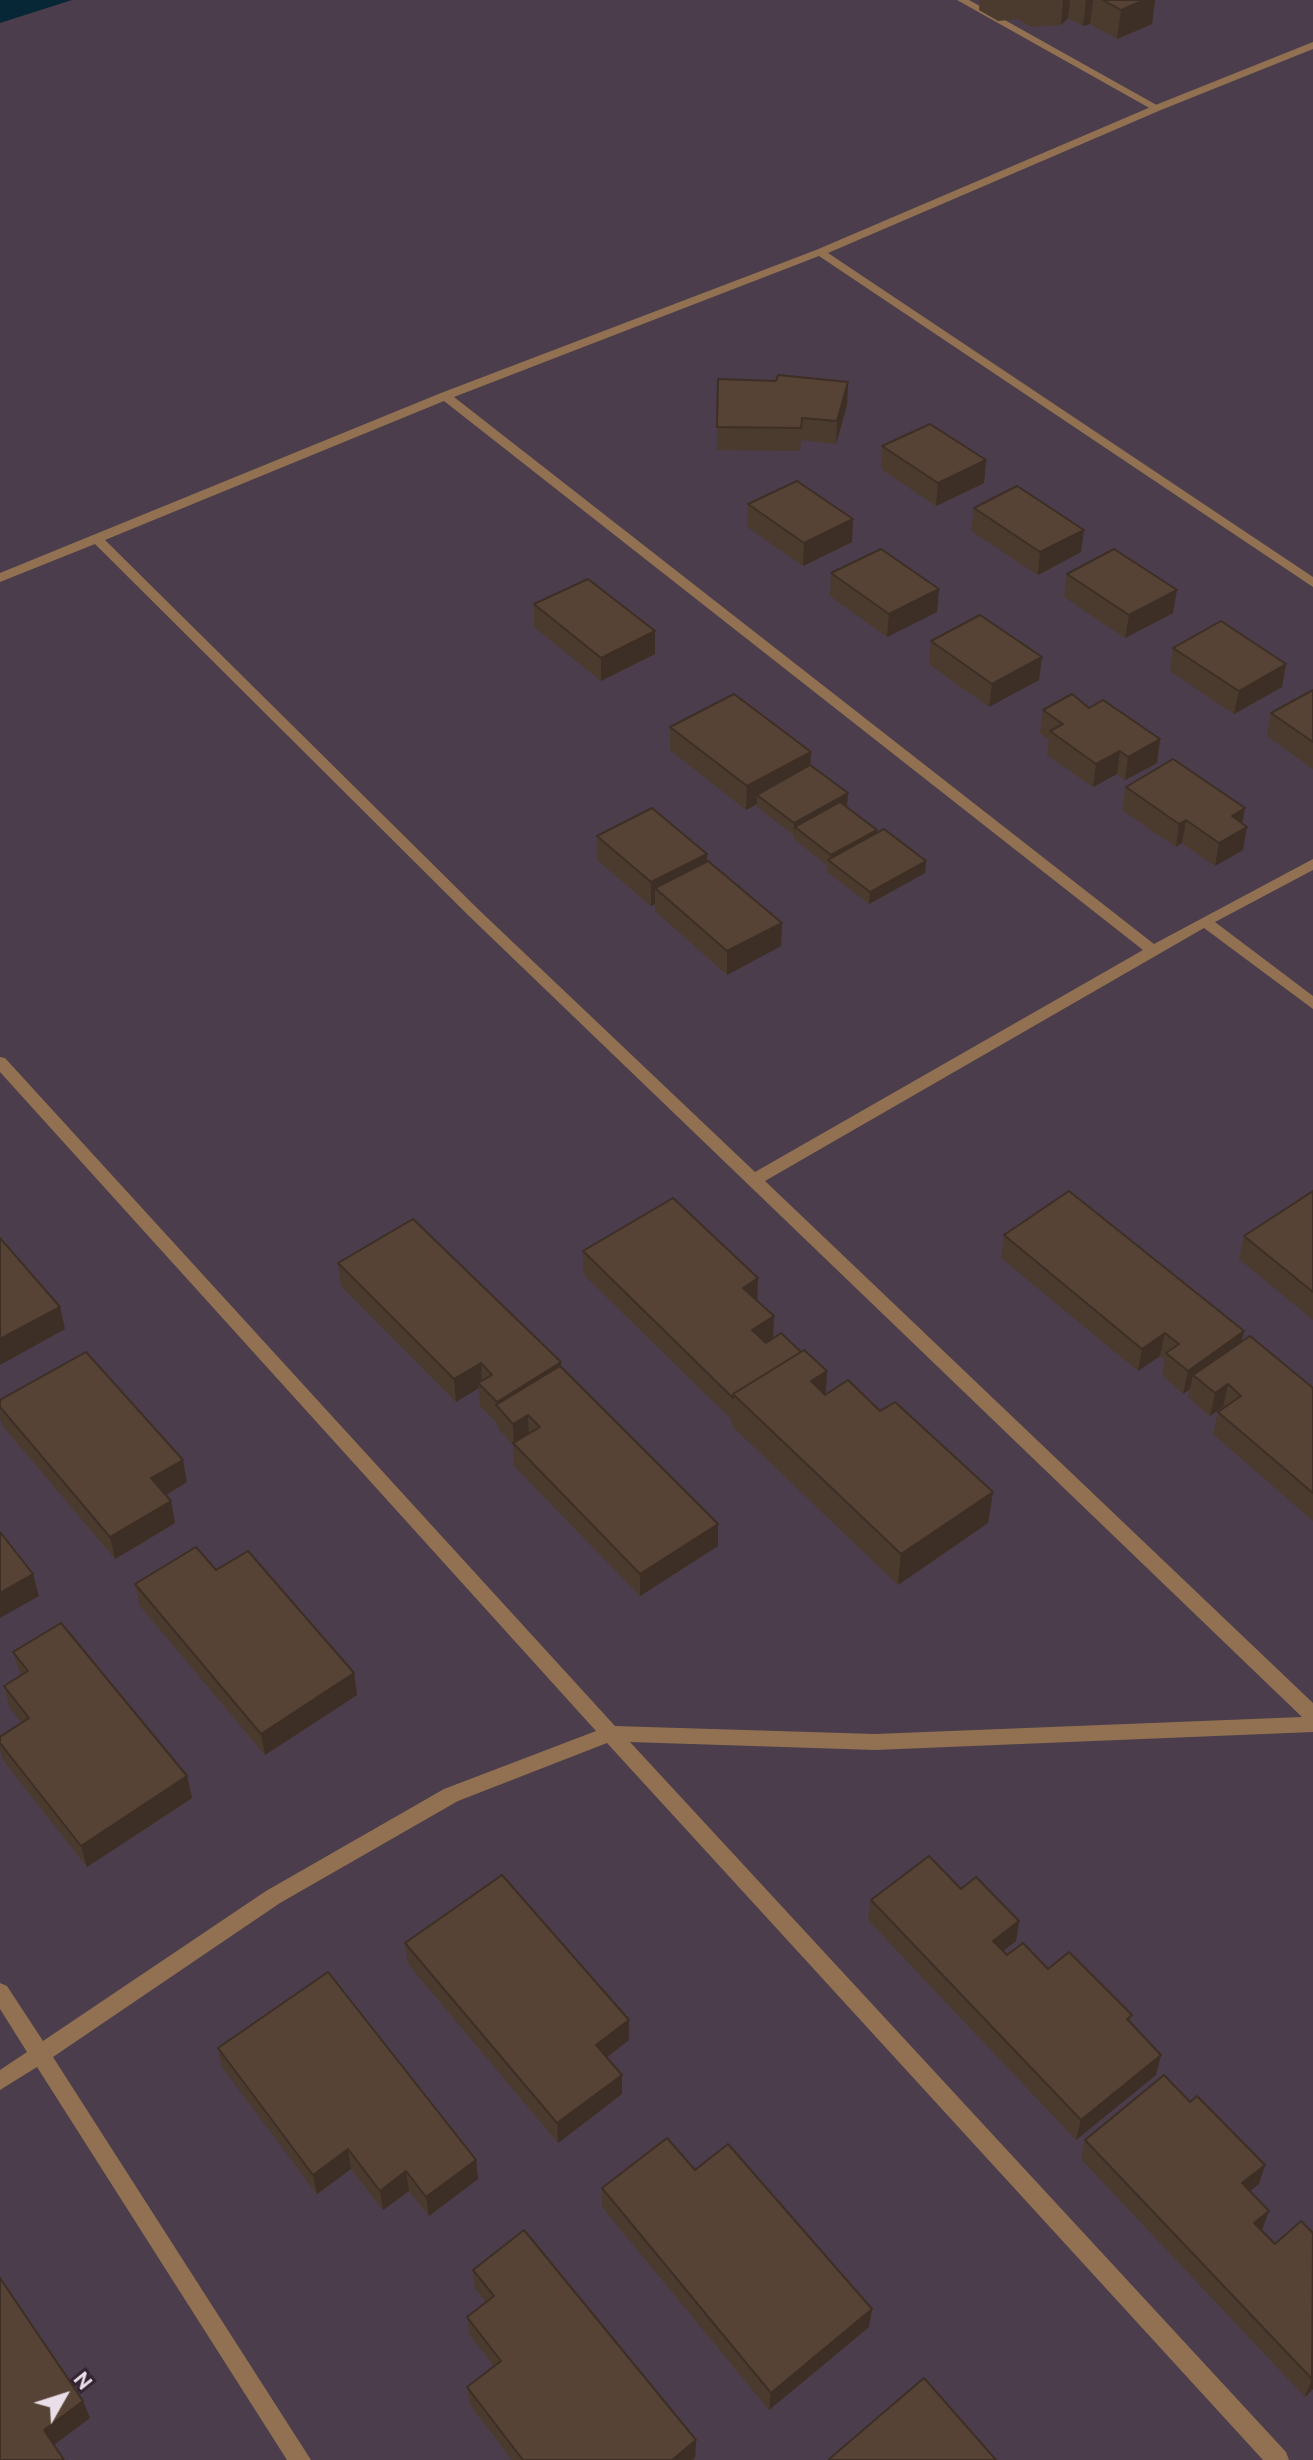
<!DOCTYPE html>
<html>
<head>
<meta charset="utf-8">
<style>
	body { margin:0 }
	#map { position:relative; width:1313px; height:2460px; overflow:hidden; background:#3e2e3d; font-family:Cabin,sans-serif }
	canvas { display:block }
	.north { position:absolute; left:24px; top:2356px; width:80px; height:80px; -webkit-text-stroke:6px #342433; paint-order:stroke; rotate:51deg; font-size:22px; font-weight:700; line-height:32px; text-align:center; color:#eadfe9 }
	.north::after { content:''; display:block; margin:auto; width:28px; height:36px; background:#eadfe9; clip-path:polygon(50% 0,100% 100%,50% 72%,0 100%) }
</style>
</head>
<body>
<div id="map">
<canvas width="1313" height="2460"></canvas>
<div class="north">N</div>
</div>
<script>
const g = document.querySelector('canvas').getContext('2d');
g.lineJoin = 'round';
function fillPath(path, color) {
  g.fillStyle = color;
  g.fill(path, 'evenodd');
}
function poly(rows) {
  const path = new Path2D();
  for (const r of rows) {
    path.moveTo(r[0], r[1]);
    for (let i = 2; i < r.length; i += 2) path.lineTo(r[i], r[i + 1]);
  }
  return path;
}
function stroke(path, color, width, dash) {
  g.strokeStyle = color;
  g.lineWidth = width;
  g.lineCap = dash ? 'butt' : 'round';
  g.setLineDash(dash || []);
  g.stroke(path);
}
fillPath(poly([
	[0,0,1313,0,1313,2460,0,2460]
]), '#4b3d4b');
fillPath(poly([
	[0,0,72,0,0,23]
]), '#082736');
fillPath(poly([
	[957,0,969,0,1162,108,1153,110,957,0]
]), '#917151');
fillPath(poly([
	[1313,42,1313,49,1161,110,828,253,1313,577,1313,587,819,256,454,397,1154,944,1313,859,1313,870,1215,922,1313,996,1313,1009,1204,928,765,1181,1313,1703,1313,1732,875,1750,630,1742,1286,2452,1289,2460,1263,2460,607,1743,458,1801,280,1903,53,2057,311,2460,287,2460,37,2067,0,2090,0,2070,27,2052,0,2009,0,1983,7,1986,43,2041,266,1891,444,1789,596,1731,0,1072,0,1057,5,1058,615,1726,875,1734,1302,1717,469,916,95,544,0,582,0,573,441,393,816,250,1153,106,1313,42],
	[444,401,1143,950,755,1172,479,910,105,540,444,401]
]), '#917151');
fillPath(poly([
	[980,0,1155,0,1152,24,1117,39,1090,24,1083,26,1068,18,1061,25,1031,27,1018,19,998,21,979,10],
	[718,379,848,382,847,405,836,444,801,440,800,451,717,450],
	[882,446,986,460,984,483,936,506,881,469],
	[748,504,852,542,803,566,747,527],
	[974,508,1081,552,1038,575,971,531],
	[831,573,937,612,887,637,830,596],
	[1067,574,1173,613,1125,638,1064,597],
	[534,604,655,654,601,681,534,627],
	[931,641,1042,657,1039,680,989,707,929,664],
	[1173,648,1286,664,1282,687,1234,714,1170,671],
	[1313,690,1313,769,1267,736,1271,713],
	[1043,710,1157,763,1125,780,1117,774,1093,787,1047,755,1049,740,1040,733],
	[670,727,811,766,848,793,847,805,845,806,877,830,876,833,926,861,925,873,869,904,827,872,828,866,794,839,794,835,757,807,757,804,746,810,670,750],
	[1126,787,1242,823,1243,850,1215,866,1182,843,1176,847,1122,810],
	[597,836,707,854,707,861,782,923,781,946,727,975,655,911,655,904,651,906,597,860],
	[1313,1191,1313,1320,1239,1259,1244,1236],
	[1004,1235,1242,1342,1313,1388,1313,1521,1213,1434,1218,1412,1223,1408,1223,1407,1210,1416,1188,1397,1190,1389,1183,1394,1162,1375,1165,1360,1160,1356,1138,1371,1001,1258],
	[583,1251,758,1278,757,1301,774,1316,773,1338,801,1352,827,1371,826,1395,880,1411,993,1492,988,1523,898,1585,732,1426,732,1420,583,1274],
	[338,1263,561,1366,718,1524,718,1546,640,1596,514,1466,513,1445,498,1428,497,1423,480,1406,479,1388,456,1402,341,1286],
	[0,1400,187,1482,166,1495,171,1501,175,1523,115,1559,2,1425,0,1417],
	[216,1570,354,1673,357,1695,265,1755,140,1606,135,1584],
	[13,1652,187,1776,192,1798,87,1867,3,1760,0,1749,0,1737,22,1723,10,1708,4,1686,21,1676],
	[961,1889,1019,1921,1016,1941,1003,1951,1007,1955,1048,1969,1132,2015,1130,2022,1161,2055,1156,2075,1076,2140,868,1920,871,1900],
	[405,1943,629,2040,607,2057,622,2075,622,2094,558,2143,408,1964],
	[218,2048,476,2160,478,2179,429,2216,409,2191,383,2210,351,2169,317,2194,222,2067],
	[1085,2140,1259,2184,1250,2191,1262,2230,1261,2230,1275,2244,1301,2221,1313,2389,1305,2397,1081,2159],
	[695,2170,869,2327,769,2410,602,2207,602,2188],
	[473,2270,696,2440,695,2458,692,2460,512,2460,470,2405,467,2387,494,2366,470,2335,467,2317,486,2302,475,2289]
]), '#4b3a2e');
fillPath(poly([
	[1063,0,1070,0,1068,18,1061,25],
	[1086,0,1093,0,1090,24,1083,26],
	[1144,0,1155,0,1152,24,1117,39,1121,10],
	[848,382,847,405,836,444,837,421],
	[986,460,984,483,936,506,938,483],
	[853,519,852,542,803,566,804,543],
	[1084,530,1081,552,1038,575,1040,552],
	[939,589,937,612,887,637,889,614],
	[1177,590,1173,613,1125,638,1129,615],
	[655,631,655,654,601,681,601,658],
	[1042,657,1039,680,989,707,992,684],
	[1286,664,1282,687,1234,714,1239,691],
	[1160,739,1157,763,1125,780,1128,757],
	[1120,751,1117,774,1093,787,1096,764],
	[811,752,810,776,757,795,757,804,746,810,747,786],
	[848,793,847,805,800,831,795,827,794,835,794,823],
	[1245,808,1241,830,1247,827,1243,850,1215,866,1219,843,1232,816],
	[1186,820,1182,843,1176,847,1179,824],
	[877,830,876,842,830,862,831,855],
	[707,854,707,877,655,888,655,904,651,906,651,882],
	[926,861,925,873,869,904,870,892],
	[782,923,781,946,727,975,727,951],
	[758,1278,757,1301,743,1288],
	[60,1307,65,1329,0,1365,0,1339],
	[774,1316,773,1338,751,1352,752,1330],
	[1244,1331,1239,1354,1193,1375,1190,1389,1183,1394,1188,1371],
	[1165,1333,1160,1356,1138,1371,1142,1349],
	[561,1362,561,1384,497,1407,497,1402],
	[481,1363,482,1386,478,1383,479,1388,456,1402,454,1379],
	[827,1371,825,1402,811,1381],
	[1228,1384,1223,1407,1210,1416,1215,1393],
	[528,1415,529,1438,514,1447,513,1424],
	[183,1460,187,1482,156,1501,151,1478],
	[993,1492,988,1523,898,1585,901,1554],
	[171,1501,175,1523,115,1559,110,1537],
	[718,1524,718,1546,640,1596,640,1574],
	[33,1574,39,1596,0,1618,0,1593],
	[354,1673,357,1695,265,1755,261,1734],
	[187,1776,192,1798,87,1867,81,1846],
	[1019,1921,1016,1941,990,1961,993,1941],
	[629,2020,629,2040,597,2065,596,2045],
	[1161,2055,1156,2075,1076,2140,1081,2120],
	[622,2075,622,2094,558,2143,557,2123],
	[348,2149,351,2169,317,2194,313,2175],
	[476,2160,478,2179,429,2216,426,2197],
	[1265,2165,1259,2184,1236,2202,1242,2183],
	[406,2171,409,2191,383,2210,380,2191],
	[1269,2211,1262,2230,1248,2242,1254,2223],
	[872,2309,869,2327,769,2410,771,2393],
	[1312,2379,1313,2379,1313,2389,1305,2397],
	[83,2401,90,2418,51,2447,44,2430],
	[696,2440,695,2458,692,2460,672,2460]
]), '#3d2f25');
const building = poly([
	[1103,0,1144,0,1121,10,1103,0],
	[778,375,848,382,837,421,802,418,801,428,717,427,718,379,776,381,778,375],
	[930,424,986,460,938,483,882,446,930,424],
	[797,481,853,519,804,543,748,504,797,481],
	[1017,486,1084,530,1040,552,974,508,1017,486],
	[881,549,939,589,889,614,831,573,881,549],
	[1114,549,1177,590,1129,615,1067,574,1114,549],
	[588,579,655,631,601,658,534,604,588,579],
	[980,615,1042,657,992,684,931,641,980,615],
	[1221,621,1286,664,1239,691,1173,648,1221,621],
	[1313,690,1313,742,1271,713,1313,690],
	[734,694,811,752,747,786,670,727,734,694],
	[1072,694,1089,708,1103,700,1160,739,1128,757,1120,751,1096,764,1050,731,1063,724,1043,710,1072,694],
	[1173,759,1245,808,1232,816,1247,827,1219,843,1186,820,1179,824,1126,787,1173,759],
	[810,765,848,793,794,823,757,795,810,765],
	[840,802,877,830,831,855,795,827,840,802],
	[652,808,707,854,651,882,597,836,652,808],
	[884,829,926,861,870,892,828,860,884,829],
	[708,861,782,923,727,951,655,888,708,861],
	[1069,1191,1244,1331,1188,1371,1166,1353,1179,1344,1165,1333,1142,1349,1004,1235,1069,1191],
	[1313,1191,1313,1292,1244,1236,1313,1191],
	[673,1198,758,1278,743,1288,774,1316,752,1330,766,1343,781,1333,801,1352,733,1394,733,1398,583,1251,673,1198],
	[413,1219,561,1362,497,1402,478,1383,492,1375,481,1363,454,1379,338,1263,413,1219],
	[0,1238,60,1307,0,1339,0,1238],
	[1250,1336,1313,1388,1313,1493,1218,1412,1241,1396,1228,1384,1215,1393,1193,1375,1250,1336],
	[804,1350,827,1371,811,1381,825,1395,848,1380,880,1411,895,1402,993,1492,901,1554,733,1394,804,1350],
	[86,1352,183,1460,151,1478,171,1501,110,1537,0,1407,0,1400,86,1352],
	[560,1366,718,1524,640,1574,513,1443,540,1427,528,1415,513,1424,496,1405,560,1366],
	[0,1532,33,1574,0,1593,0,1532],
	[196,1547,216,1570,248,1551,354,1673,261,1734,135,1584,196,1547],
	[61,1623,187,1776,81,1846,0,1743,0,1737,29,1718,4,1686,28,1671,13,1652,61,1623],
	[929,1856,961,1889,976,1877,1019,1921,993,1941,1007,1955,1023,1943,1048,1969,1069,1952,1132,2015,1127,2019,1161,2055,1081,2120,871,1900,929,1856],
	[502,1875,629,2020,596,2045,622,2075,557,2123,405,1943,502,1875],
	[328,1972,476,2160,426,2197,406,2171,380,2191,348,2149,313,2175,218,2048,328,1972],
	[1164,2075,1190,2102,1197,2096,1265,2165,1242,2183,1269,2211,1254,2223,1275,2244,1301,2221,1313,2233,1312,2379,1085,2140,1164,2075],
	[667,2138,695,2170,728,2144,872,2309,771,2393,602,2188,667,2138],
	[524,2230,696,2440,672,2460,523,2460,467,2387,501,2361,467,2317,494,2296,473,2270,524,2230],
	[0,2278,83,2401,44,2430,64,2460,0,2460,0,2278],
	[924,2378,996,2460,828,2460,924,2378]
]);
fillPath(building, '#574335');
stroke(building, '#3d2f25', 2);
</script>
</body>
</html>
